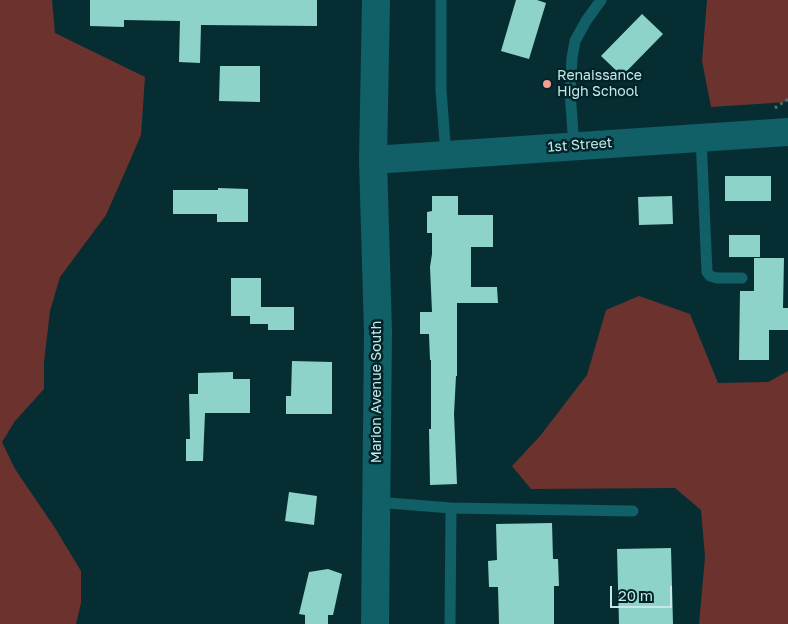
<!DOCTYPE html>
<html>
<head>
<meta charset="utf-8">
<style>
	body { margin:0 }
	#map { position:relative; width:788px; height:624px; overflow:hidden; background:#062e32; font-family:"Golos Text",sans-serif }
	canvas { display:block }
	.scale { position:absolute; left:610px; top:586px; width:62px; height:22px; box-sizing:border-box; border:2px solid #c6e8eb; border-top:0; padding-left:6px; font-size:15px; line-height:18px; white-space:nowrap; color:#c6e8eb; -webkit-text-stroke:4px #002428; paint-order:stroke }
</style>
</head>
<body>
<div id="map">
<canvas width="788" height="624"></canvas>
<div class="scale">20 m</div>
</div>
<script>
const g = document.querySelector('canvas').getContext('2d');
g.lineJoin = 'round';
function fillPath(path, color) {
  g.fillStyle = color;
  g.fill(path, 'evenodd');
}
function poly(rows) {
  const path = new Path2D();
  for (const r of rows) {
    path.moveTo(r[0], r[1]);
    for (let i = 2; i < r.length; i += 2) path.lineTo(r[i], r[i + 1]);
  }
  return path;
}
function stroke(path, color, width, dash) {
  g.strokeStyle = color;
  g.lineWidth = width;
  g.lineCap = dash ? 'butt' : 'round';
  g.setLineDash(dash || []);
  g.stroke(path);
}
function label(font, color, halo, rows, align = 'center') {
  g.font = font + ' "Golos Text",sans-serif';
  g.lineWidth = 5;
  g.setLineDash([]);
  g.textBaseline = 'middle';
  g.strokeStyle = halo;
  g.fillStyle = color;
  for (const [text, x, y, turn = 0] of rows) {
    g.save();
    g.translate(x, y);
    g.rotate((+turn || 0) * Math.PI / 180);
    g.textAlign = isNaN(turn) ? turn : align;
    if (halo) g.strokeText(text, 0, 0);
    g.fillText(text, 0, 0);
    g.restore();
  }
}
fillPath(poly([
	[0,0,52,0,55,33,145,77,141,135,125,172,106,215,60,277,50,311,44,362,44,389,15,421,2,442,15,469,55,528,81,571,81,603,76,624,0,624],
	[707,0,788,0,788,102,711,107,702,61],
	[639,296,690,314,718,383,768,382,788,371,788,624,699,624,705,557,701,510,675,488,531,489,512,466,540,436,587,375,606,310]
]), '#6c322e');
fillPath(poly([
	[90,0,317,0,317,26,201,25,200,63,179,62,180,21,124,20,124,27,90,26],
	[516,0,537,0,546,3,529,59,501,51],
	[642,14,663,34,622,76,601,56],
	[220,66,260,66,260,102,219,101],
	[725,176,771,176,771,201,725,201],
	[218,188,248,189,248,222,217,222,217,214,173,214,173,190,218,190],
	[432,196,458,196,458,215,493,215,493,247,471,247,471,287,497,287,498,303,457,303,457,376,456,376,454,414,457,484,430,485,429,429,431,429,431,360,430,360,429,334,420,334,420,312,432,312,430,267,432,254,432,233,427,233,427,212,432,211],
	[672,196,673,224,639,225,638,197],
	[729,235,760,235,760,257,729,257],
	[754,258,784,258,783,308,788,308,788,330,769,330,769,360,739,360,740,291,754,291],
	[231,278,261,278,261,307,294,307,294,330,268,330,268,324,250,324,250,316,231,316],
	[292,361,332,362,332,414,286,414,286,396,291,396],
	[233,372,233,379,250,379,250,413,205,413,203,461,186,461,186,439,190,439,189,394,198,394,198,373],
	[289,492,317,496,314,525,285,521],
	[552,523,553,559,558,559,559,586,554,586,554,624,499,624,498,587,489,587,488,561,497,560,496,524],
	[671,548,673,624,619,624,617,549],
	[328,569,342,574,333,615,328,615,328,624,305,624,305,615,299,614,309,572]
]), '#8ed3c9');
stroke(poly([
	[775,108,788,99]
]), '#507679', 3, [2.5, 4]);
stroke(poly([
	[441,0,441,90,446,155],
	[701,137,707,272,710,276,717,278,742,278],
	[574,146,570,92,572,58,575,41,586,21,601,0],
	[376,502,451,508,450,624],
	[451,508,633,511]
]), '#115f67', 11);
stroke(poly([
	[373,160,788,132],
	[375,624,378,332,373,160,376,0]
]), '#115f67', 28);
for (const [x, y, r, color] of [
	[547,84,5,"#f59c94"]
]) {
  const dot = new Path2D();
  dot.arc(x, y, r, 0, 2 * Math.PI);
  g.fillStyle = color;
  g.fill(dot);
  stroke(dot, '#002428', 2);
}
label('14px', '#c6e8eb', '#002428', [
	["Renaissance",557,76],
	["High School",557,92]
], 'left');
label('14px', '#c6e8eb', '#002428', [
	["1st Street",580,145,-4],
	["Marion Avenue South",377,392,-90]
]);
</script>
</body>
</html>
